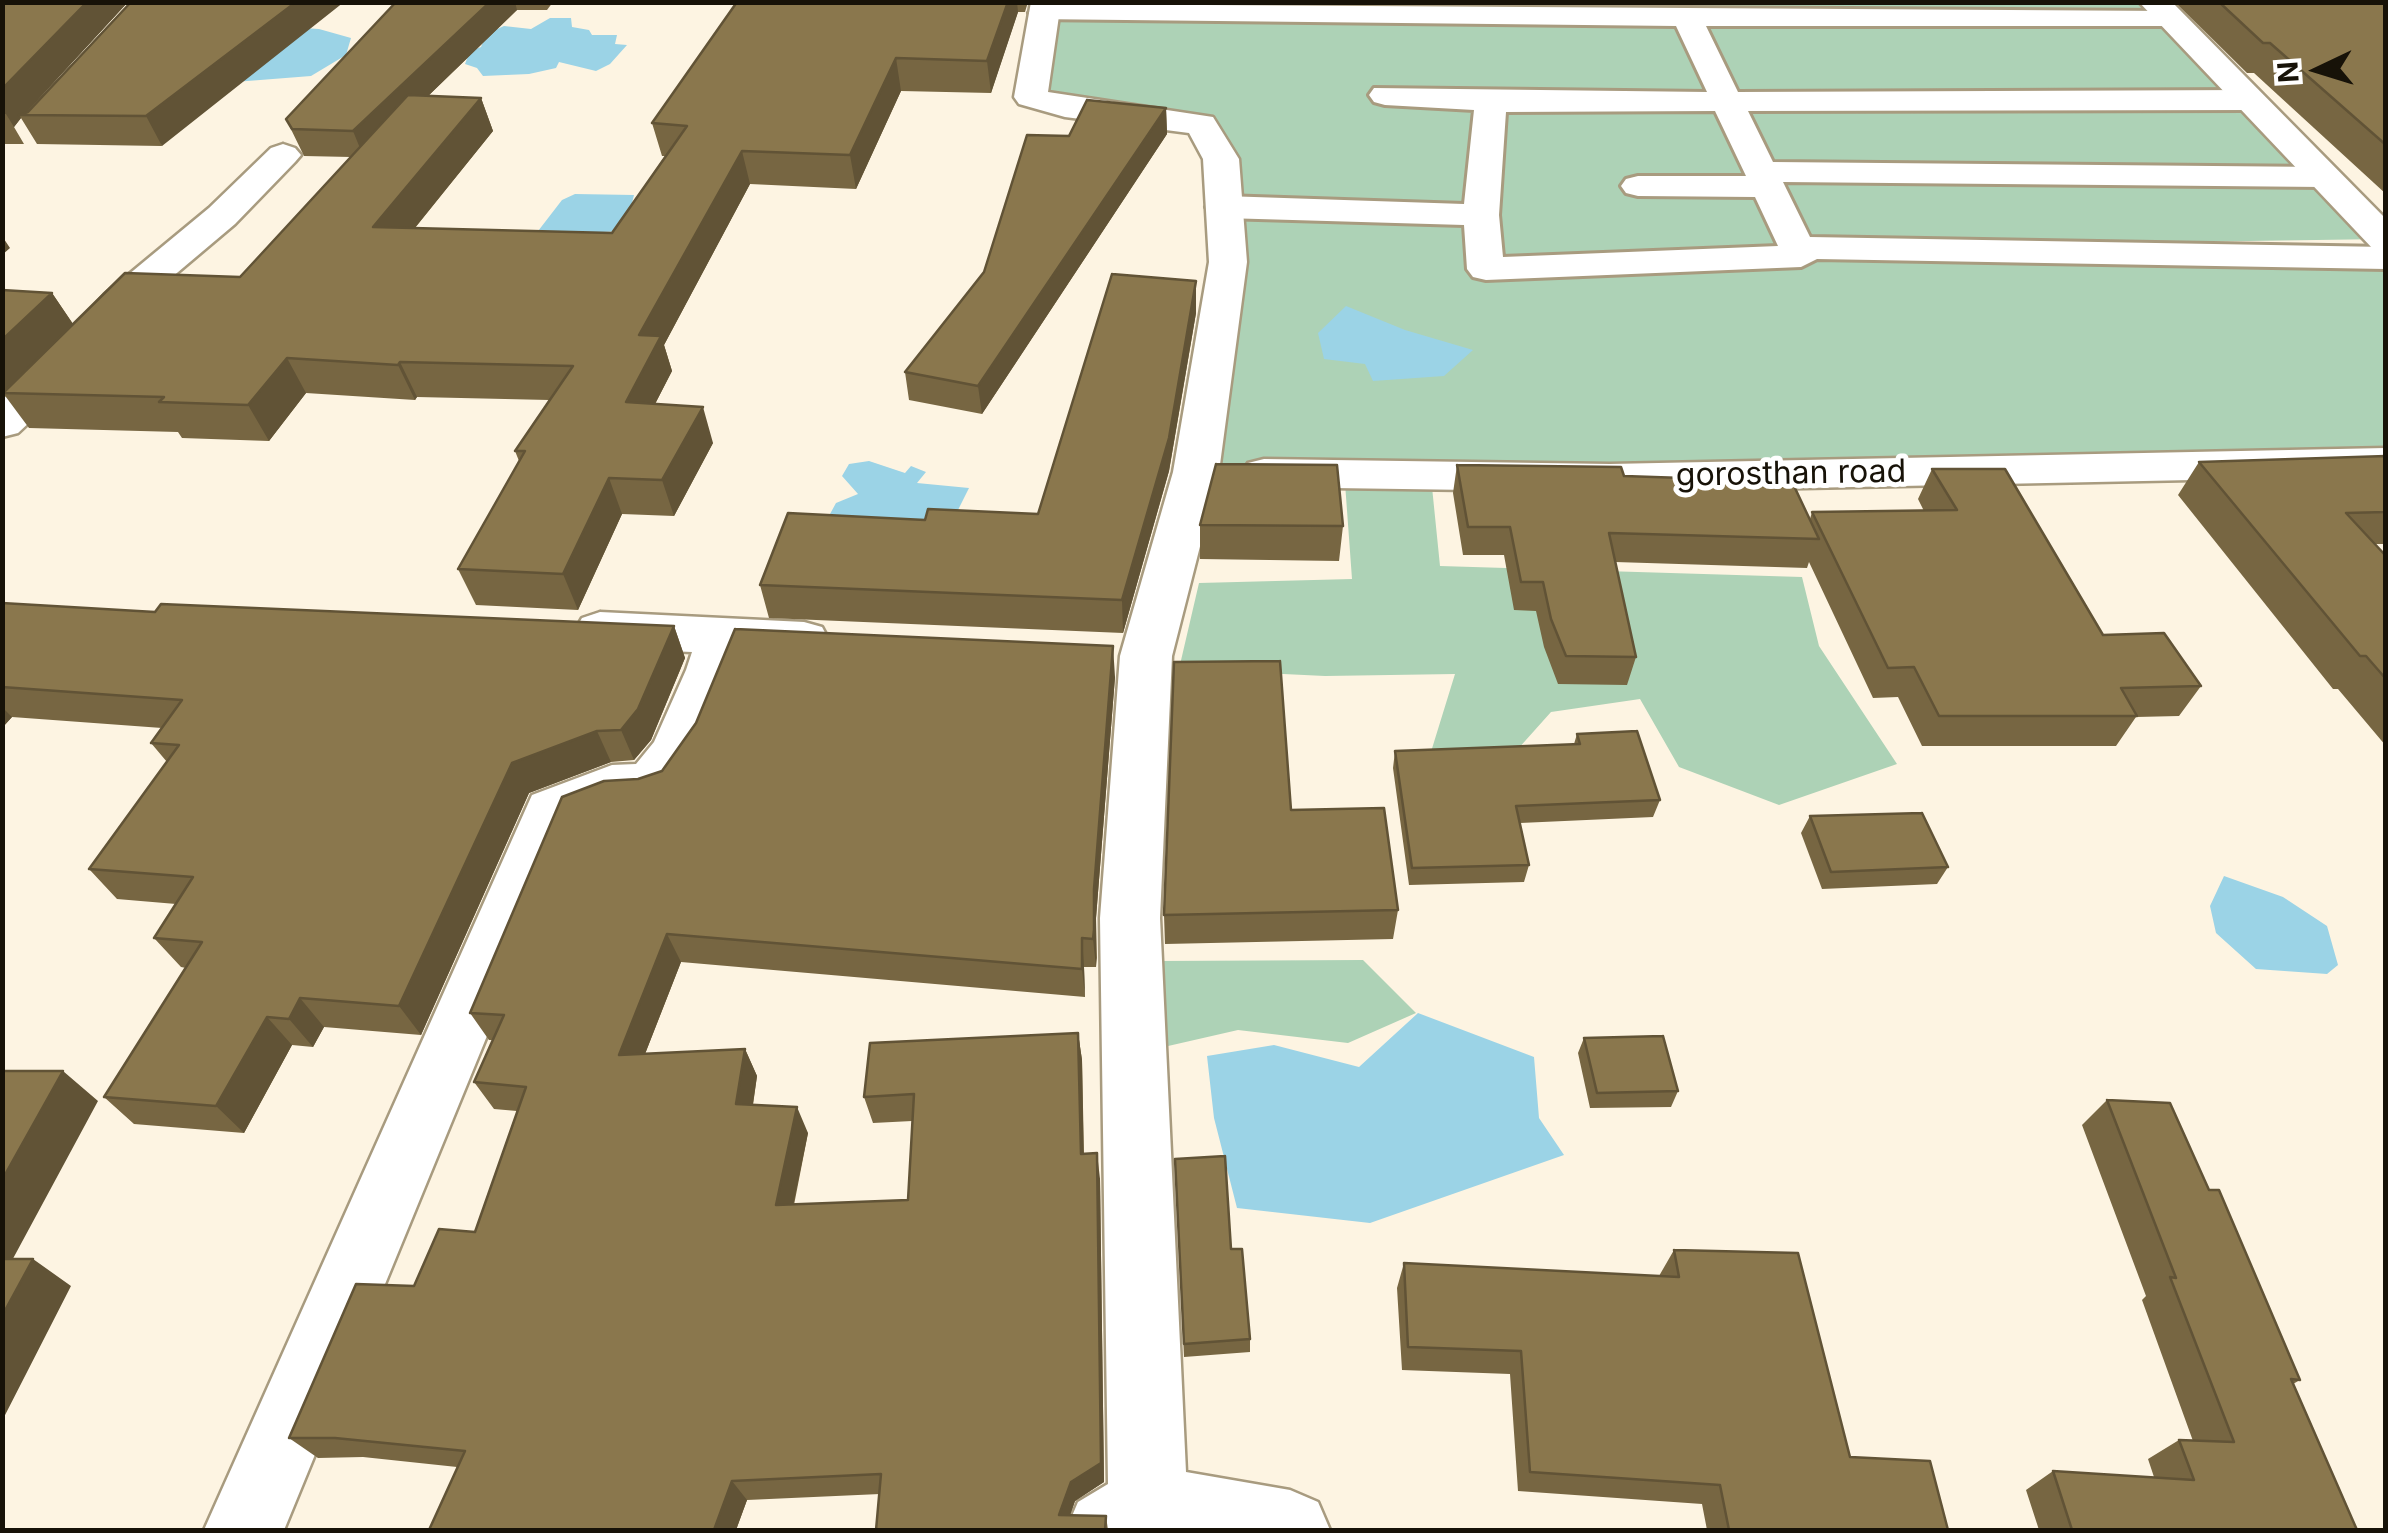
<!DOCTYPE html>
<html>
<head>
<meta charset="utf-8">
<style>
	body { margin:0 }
	#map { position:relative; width:2388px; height:1533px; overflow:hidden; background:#fdf4e2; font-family:Inter,sans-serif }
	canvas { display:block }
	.frame { position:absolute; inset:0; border:5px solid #171208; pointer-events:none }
	.north { position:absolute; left:2268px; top:20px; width:100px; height:100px; -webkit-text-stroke:8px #fff; paint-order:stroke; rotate:266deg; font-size:28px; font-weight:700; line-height:40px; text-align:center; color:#171208 }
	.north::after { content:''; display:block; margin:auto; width:35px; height:45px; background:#171208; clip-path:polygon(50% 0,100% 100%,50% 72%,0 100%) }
</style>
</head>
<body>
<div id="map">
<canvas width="2388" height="1533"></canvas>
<div class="frame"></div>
<div class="north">N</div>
</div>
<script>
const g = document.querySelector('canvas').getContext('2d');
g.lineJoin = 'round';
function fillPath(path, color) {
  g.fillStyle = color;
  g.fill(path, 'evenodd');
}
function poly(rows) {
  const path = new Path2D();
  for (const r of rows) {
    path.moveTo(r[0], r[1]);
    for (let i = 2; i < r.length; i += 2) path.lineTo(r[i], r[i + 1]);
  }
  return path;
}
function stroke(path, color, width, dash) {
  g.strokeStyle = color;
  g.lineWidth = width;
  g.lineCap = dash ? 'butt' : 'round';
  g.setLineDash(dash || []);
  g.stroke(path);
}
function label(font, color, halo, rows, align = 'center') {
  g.font = font + ' Inter,sans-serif';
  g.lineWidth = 10;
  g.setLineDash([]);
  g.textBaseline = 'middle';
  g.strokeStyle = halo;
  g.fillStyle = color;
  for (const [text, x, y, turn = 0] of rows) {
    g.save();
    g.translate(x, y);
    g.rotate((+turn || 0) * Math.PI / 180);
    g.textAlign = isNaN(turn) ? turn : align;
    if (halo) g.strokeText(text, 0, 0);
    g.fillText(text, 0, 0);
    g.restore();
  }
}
fillPath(poly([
	[1295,2,2154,3,2384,239,1843,247,2385,258,2385,462,1196,472,1224,208,1201,124,1031,97,1044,13,1296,14],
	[1486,143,1485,266,1459,214],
	[1345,483,1432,487,1440,566,1802,577,1819,646,1897,764,1779,805,1679,767,1640,699,1551,712,1517,750,1430,755,1455,674,1325,676,1179,669,1199,583,1352,579],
	[1363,960,1416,1013,1348,1043,1238,1030,1155,1049,1159,961]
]), '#add2b6');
fillPath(poly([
	[550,18,571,18,572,27,589,30,592,35,617,35,615,44,627,45,610,64,596,71,559,62,556,68,529,74,483,76,477,68,465,64,470,51,481,47,486,34,504,26,531,29],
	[286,27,319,29,351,38,346,55,311,76,222,83],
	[575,194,634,195,625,231,535,235,562,200],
	[1346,306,1405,330,1473,350,1444,376,1373,381,1365,364,1324,359,1318,333],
	[869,461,905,473,911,466,926,472,917,483,969,488,957,512,922,533,818,536,836,503,858,494,842,476,849,464],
	[2224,876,2283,897,2327,926,2338,965,2327,974,2256,969,2216,933,2210,906],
	[1418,1013,1534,1057,1539,1118,1564,1155,1370,1223,1237,1208,1214,1118,1207,1056,1274,1045,1359,1067]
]), '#9bd3e6');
const pedestrian = poly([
	[1044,4,2170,11,2180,14,2185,20,2180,26,1706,26,1738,92,2249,90,2260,93,2265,100,2260,107,2249,110,1748,111,1773,162,2323,167,2335,170,2340,177,2335,184,2323,187,1783,182,1810,237,2386,247,2386,269,1817,259,1801,267,1486,280,1473,277,1467,269,1464,225,1224,218,1212,214,1206,207,1212,200,1224,196,1464,204,1474,110,1385,105,1374,102,1369,95,1374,88,1707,92,1676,26,1034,19,1029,13,1034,7,1044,4],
	[1715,111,1746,176,1638,176,1626,179,1621,186,1626,193,1638,196,1755,197,1778,246,1503,257,1499,215,1506,112,1715,111]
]);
const minor = poly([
	[1031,2,1061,2,1048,92,1213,117,1239,159,1247,262,1219,472,1172,656,1160,918,1186,1472,1290,1490,1318,1502,1330,1530,1066,1530,1078,1502,1108,1484,1100,918,1120,656,1173,472,1209,262,1203,159,1189,133,1065,117,1019,104,1014,97,1031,2],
	[2139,2,2172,2,2386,219,2386,252,2373,249,2139,2],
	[283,144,295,148,301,155,295,162,235,224,133,310,68,386,18,433,2,437,2,400,38,368,105,294,209,208,271,148,283,144],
	[2386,448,2386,476,1610,492,1264,487,1248,483,1241,473,1248,463,1264,459,1610,464,2386,448],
	[600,612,804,622,822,627,829,640,822,653,804,658,742,655,704,752,671,799,651,805,617,807,574,824,284,1530,204,1530,532,795,612,765,636,764,654,742,686,670,692,652,600,648,582,642,575,630,582,618,600,612]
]);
stroke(pedestrian, '#a89b7f', 6);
stroke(minor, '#a89b7f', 5);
fillPath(pedestrian, '#fff');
fillPath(minor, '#fff');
fillPath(poly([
	[2,2,128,2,26,112,131,2,162,146,37,144,21,118,14,127,24,144,2,144],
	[396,2,553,2,547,10,517,10,428,96,481,98,493,131,415,228,612,233,665,156,662,156,652,123,737,2,1028,2,1025,12,1018,12,991,93,901,91,856,189,750,184,664,345,672,371,655,404,713,443,674,516,622,514,578,610,476,605,458,569,519,461,515,451,549,400,417,397,415,400,306,393,269,441,182,438,178,432,29,428,3,393,52,293,73,324,240,277,351,157,304,156,286,119],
	[2175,2,2386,2,2386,194,2254,73,2247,73],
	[1166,108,1167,134,982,414,909,400,905,372,984,272,1069,136],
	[1196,281,1196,313,1169,471,1123,633,769,618,760,585,1038,514],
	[2386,456,2386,544,2375,544,2386,556,2386,746,2338,689,2333,689,2178,495,2199,462],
	[1457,465,1745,486,1810,519,1812,512,1924,511,1918,499,1932,469,2103,635,2201,686,2179,716,2136,717,2116,746,1922,746,1898,697,1873,698,1809,562,1807,568,1615,562,1636,657,1627,685,1558,684,1544,647,1536,611,1514,610,1504,555,1463,555,1453,493],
	[1200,525,1343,526,1339,561,1200,559],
	[2,603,155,612,674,626,685,658,651,740,634,760,611,762,529,793,421,1035,324,1027,313,1047,292,1045,244,1133,134,1124,104,1097,186,968,181,967,154,938,176,904,117,899,89,869,167,762,151,743,162,728,12,717,2,728],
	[1115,677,1096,918,1097,958,1096,967,1084,967,1085,997,681,962,645,1054,745,1049,757,1076,753,1105,808,1133,794,1205,908,1200,912,1121,873,1123,864,1097,1078,1033,1082,1060,1084,1154,1100,1179,1104,1482,1075,1501,1070,1515,1106,1516,1108,1530,876,1530,880,1494,747,1500,736,1530,429,1530,457,1467,363,1457,318,1458,289,1438,414,1286,475,1232,517,1111,494,1109,474,1082,493,1040,489,1040,470,1013,638,779],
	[1577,734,1660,800,1653,817,1520,823,1529,865,1524,882,1409,885,1393,768,1395,751,1574,744],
	[1291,810,1398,910,1393,939,1165,944,1164,915],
	[1810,816,1948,867,1937,884,1822,889,1801,833],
	[1584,1038,1678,1091,1671,1107,1590,1108,1578,1053],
	[2107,1100,2209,1190,2300,1380,2293,1384,2357,1530,2039,1530,2026,1490,2053,1471,2154,1477,2148,1459,2179,1440,2193,1441,2142,1300,2146,1296,2082,1125],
	[1175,1159,1231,1249,1250,1339,1250,1352,1184,1357],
	[1674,1250,1850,1457,1948,1530,1707,1530,1702,1504,1518,1491,1510,1374,1402,1370,1397,1288,1404,1263,1659,1276]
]), '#776642');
fillPath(poly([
	[87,2,128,2,24,115,19,115,21,118,14,127,6,114,2,114,2,89],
	[296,2,344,2,162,146,146,116],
	[490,2,515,2,517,10,364,158,353,131],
	[1008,2,1017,2,1018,12,991,93,987,61],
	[896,58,901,91,856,189,850,155],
	[481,98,493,131,388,261,373,227],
	[1166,108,1167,134,982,414,978,386],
	[742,151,750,184,664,345,672,371,638,437,626,402,639,335],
	[2,236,10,248,2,255],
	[1196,281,1196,313,1169,471,1123,633,1122,600],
	[52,293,73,324,2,394,2,340],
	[287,358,306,393,269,441,248,405],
	[400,362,417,397,415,400,398,365],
	[703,407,713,443,674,516,662,480],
	[609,478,622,514,578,610,563,574],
	[674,626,685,658,651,740,634,760,621,730],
	[1113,646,1115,677,1096,918,1096,967,1093,939,1094,889],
	[2,707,12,717,2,728],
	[597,731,611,762,529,793,421,1035,399,1006,512,763],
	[667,934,681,962,634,1082,619,1055],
	[1082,938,1084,967,1085,997,1082,969],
	[300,998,324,1027,313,1047,289,1019],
	[267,1017,292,1045,244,1133,216,1106],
	[1078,1033,1082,1060,1084,1180,1081,1154],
	[745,1049,757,1076,749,1130,736,1104],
	[63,1071,98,1101,2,1279,2,1180],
	[797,1107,808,1133,788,1230,776,1205],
	[1097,1153,1100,1179,1104,1482,1075,1501,1065,1530,1059,1515,1071,1482],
	[33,1259,71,1286,2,1421,2,1316],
	[732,1481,747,1500,736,1530,714,1530]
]), '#615336');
const building = poly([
	[2,2,87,2,2,89,2,2],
	[131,2,296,2,146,116,19,115,28,112,131,2],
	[396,2,490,2,353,131,292,129,286,119,396,2],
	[737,2,1008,2,987,61,896,58,850,155,742,151,639,335,661,336,626,402,703,407,662,480,609,478,563,574,458,569,525,451,515,451,573,366,400,362,398,365,287,358,248,405,159,402,164,397,3,393,125,273,240,277,408,95,481,98,373,227,612,233,687,126,652,123,737,2],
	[2219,2,2386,2,2386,145,2270,43,2263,43,2219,2],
	[1087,100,1166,108,978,386,905,372,984,272,1027,135,1069,136,1087,100],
	[1112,274,1196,281,1169,438,1122,600,760,585,788,513,925,520,928,509,1038,514,1112,274],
	[2,290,52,293,2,340,2,290],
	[2386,456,2386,512,2346,513,2386,556,2386,679,2366,656,2360,656,2199,462,2386,456],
	[1216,464,1337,465,1343,526,1200,525,1216,464],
	[1457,465,1621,467,1624,476,1743,480,1745,486,1794,486,1819,539,1609,533,1636,657,1566,656,1551,619,1543,582,1521,582,1510,527,1468,527,1457,465],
	[1932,469,2005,469,2103,635,2164,633,2201,686,2121,688,2137,716,1939,716,1914,667,1888,668,1812,512,1957,510,1932,469],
	[2,603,155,612,161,604,674,626,638,709,621,730,597,731,512,763,399,1006,300,998,289,1019,267,1017,216,1106,104,1097,202,942,154,938,193,877,89,869,179,745,151,743,182,700,2,687,2,603],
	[735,629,1113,646,1094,889,1094,930,1093,939,1082,938,1082,969,667,934,619,1055,745,1049,736,1104,797,1107,776,1205,908,1200,914,1094,864,1097,870,1043,1078,1033,1081,1154,1097,1153,1101,1463,1071,1482,1059,1515,1106,1516,1105,1530,876,1530,881,1474,732,1481,714,1530,429,1530,465,1451,335,1438,289,1438,356,1284,414,1286,439,1229,475,1232,526,1087,474,1082,504,1015,470,1013,562,797,604,781,638,779,662,771,696,723,735,629],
	[1280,661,1291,810,1384,808,1398,910,1164,915,1174,662,1280,661],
	[1637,731,1660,800,1516,806,1529,865,1412,868,1395,751,1580,744,1577,734,1637,731],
	[1922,813,1948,867,1831,872,1810,816,1922,813],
	[1663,1036,1678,1091,1597,1093,1584,1038,1663,1036],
	[2,1071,63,1071,2,1180,2,1071],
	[2107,1100,2170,1103,2209,1190,2219,1190,2300,1380,2291,1379,2357,1530,2072,1530,2053,1471,2194,1480,2179,1440,2234,1442,2170,1277,2176,1278,2107,1100],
	[1225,1156,1231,1249,1242,1249,1250,1339,1184,1344,1175,1159,1225,1156],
	[1674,1250,1798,1253,1850,1457,1930,1461,1948,1530,1729,1530,1720,1485,1530,1472,1521,1351,1408,1347,1404,1263,1679,1277,1674,1250],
	[2,1259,33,1259,2,1316,2,1259]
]);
fillPath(building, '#8a774d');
stroke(building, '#615336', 2.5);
label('32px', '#171208', '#fff', [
	["gorosthan road",1791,474,-1]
]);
</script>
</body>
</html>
